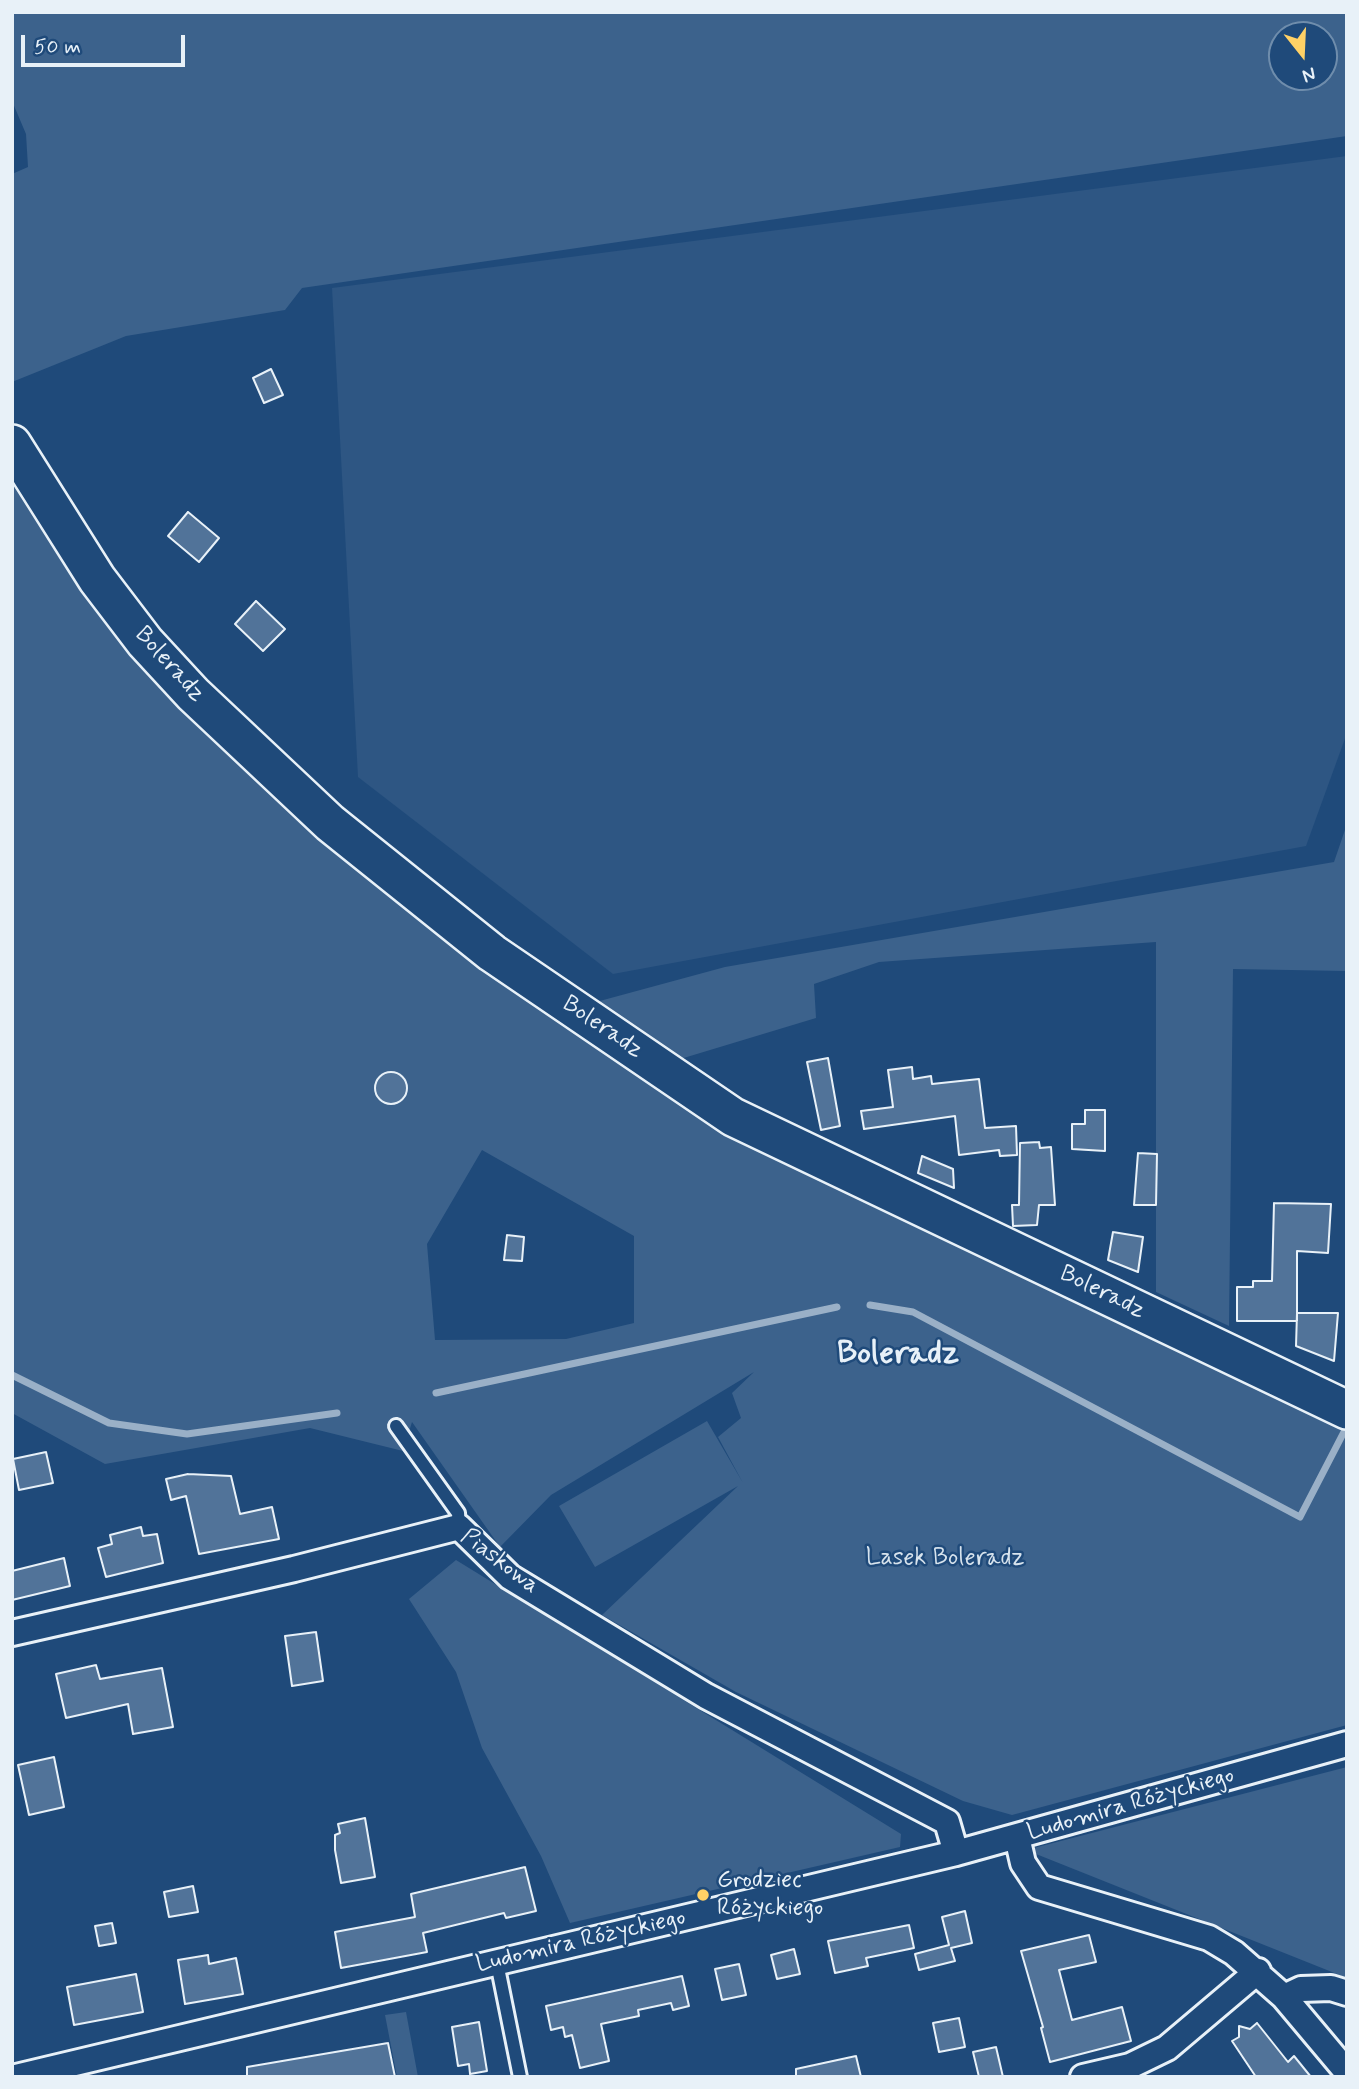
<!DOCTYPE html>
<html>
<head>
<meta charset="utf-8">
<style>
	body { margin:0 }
	#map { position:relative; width:1359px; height:2089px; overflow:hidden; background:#1f4a7a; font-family:Mynerve,sans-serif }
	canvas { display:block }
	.frame { position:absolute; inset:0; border:14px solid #e8f1f8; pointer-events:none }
	.north { position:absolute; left:1268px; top:21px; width:70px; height:70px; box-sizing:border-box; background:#1f4a7a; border:2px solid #6f8dac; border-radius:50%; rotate:162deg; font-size:19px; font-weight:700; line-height:28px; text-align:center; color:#e8f1f8 }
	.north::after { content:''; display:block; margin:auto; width:24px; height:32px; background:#ffd166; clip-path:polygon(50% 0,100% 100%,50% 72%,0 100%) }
	.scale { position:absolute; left:21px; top:35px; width:164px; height:32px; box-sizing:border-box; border:4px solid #e8f1f8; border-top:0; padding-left:9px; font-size:21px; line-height:24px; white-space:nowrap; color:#e8f1f8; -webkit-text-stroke:5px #1f4a7a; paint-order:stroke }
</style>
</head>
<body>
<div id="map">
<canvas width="1359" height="2089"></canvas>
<div class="frame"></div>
<div class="north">N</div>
<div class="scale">50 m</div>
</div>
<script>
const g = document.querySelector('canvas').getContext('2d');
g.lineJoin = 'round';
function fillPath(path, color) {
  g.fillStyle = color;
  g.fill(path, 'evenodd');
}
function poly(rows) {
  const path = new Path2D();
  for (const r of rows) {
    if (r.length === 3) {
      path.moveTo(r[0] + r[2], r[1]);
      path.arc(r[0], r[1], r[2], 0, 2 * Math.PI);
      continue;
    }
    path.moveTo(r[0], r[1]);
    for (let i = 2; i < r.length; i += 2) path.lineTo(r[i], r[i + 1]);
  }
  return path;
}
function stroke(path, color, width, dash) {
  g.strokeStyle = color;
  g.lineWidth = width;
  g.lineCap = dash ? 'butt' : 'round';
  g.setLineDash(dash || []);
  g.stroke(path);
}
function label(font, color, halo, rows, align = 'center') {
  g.font = font + ' Mynerve,sans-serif';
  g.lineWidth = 5;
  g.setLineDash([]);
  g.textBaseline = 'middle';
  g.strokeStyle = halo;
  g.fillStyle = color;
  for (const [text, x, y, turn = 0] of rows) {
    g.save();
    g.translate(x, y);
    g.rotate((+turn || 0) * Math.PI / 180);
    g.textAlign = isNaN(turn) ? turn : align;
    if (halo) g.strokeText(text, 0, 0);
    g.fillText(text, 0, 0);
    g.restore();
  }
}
fillPath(poly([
	[1347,156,1347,733,1306,846,613,974,358,777,332,288]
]), '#2e5683');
fillPath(poly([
	[12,12,1347,12,1347,136,302,288,285,310,126,336,12,382,12,174,28,167,26,134,12,101],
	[1324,35,1324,77,1282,77,1282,35],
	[12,472,122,642,523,994,1347,1424,1347,1725,1012,1815,963,1801,736,1692,602,1615,738,1486,595,1567,559,1506,707,1421,743,1483,718,1437,741,1418,732,1393,754,1372,551,1495,500,1547,412,1422,403,1451,310,1428,105,1464,12,1413],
	[482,1150,634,1236,634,1323,566,1339,435,1340,427,1244],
	[1347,824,1347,971,1233,969,1229,1326,1156,1292,1156,942,879,962,814,984,816,1018,677,1060,596,1002,725,967,1334,862],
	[456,1560,901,1834,900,1847,570,1923,541,1856,482,1748,456,1672,409,1599],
	[1347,1767,1347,1978,1026,1850],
	[406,2012,418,2077,397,2077,385,2015]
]), '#3c628c');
stroke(poly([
	[870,1305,913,1312,1300,1517,1346,1428],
	[12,1375,109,1423,187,1434,337,1413],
	[436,1393,837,1307]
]), '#9ab0c7', 7);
const building = poly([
	[271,369,283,395,264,403,253,378,271,369],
	[188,512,219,538,199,562,168,536,188,512],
	[256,601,285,629,263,651,235,624,256,601],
	[828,1058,840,1126,821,1130,807,1062,828,1058],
	[912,1067,913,1079,931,1076,932,1084,979,1079,985,1128,1016,1126,1017,1155,1000,1156,999,1150,959,1155,955,1116,864,1129,861,1111,893,1107,888,1070,912,1067],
	[391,1088,16],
	[1085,1110,1105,1110,1105,1151,1072,1149,1072,1124,1085,1124,1085,1110],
	[1039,1142,1040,1148,1051,1147,1055,1205,1039,1205,1037,1225,1013,1226,1012,1205,1019,1205,1020,1143,1039,1142],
	[1138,1153,1157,1154,1156,1205,1134,1205,1138,1153],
	[922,1156,953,1169,954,1188,918,1173,922,1156],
	[1274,1203,1331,1204,1328,1253,1297,1251,1297,1321,1237,1321,1237,1287,1253,1287,1253,1281,1272,1281,1274,1203],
	[1113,1232,1143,1237,1138,1272,1108,1260,1113,1232],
	[507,1235,524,1237,522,1261,504,1260,507,1235],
	[1297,1313,1338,1313,1334,1361,1296,1346,1297,1313],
	[46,1452,53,1483,19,1490,13,1459,46,1452],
	[188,1474,231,1476,240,1514,272,1507,279,1539,199,1554,186,1496,171,1500,166,1479,188,1474],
	[141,1527,143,1536,157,1534,163,1563,106,1577,98,1548,112,1544,110,1535,141,1527],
	[64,1558,70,1586,12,1600,12,1571,64,1558],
	[316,1632,323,1681,292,1686,285,1636,316,1632],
	[96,1665,100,1679,162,1668,173,1727,133,1734,128,1704,66,1718,56,1674,96,1665],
	[54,1757,64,1807,29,1815,18,1765,54,1757],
	[365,1818,375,1877,341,1883,335,1850,335,1835,340,1833,338,1824,365,1818],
	[525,1867,536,1911,506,1918,504,1913,423,1933,427,1952,341,1968,335,1932,415,1917,411,1894,525,1867],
	[193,1886,198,1912,169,1917,164,1892,193,1886],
	[965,1911,972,1943,951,1948,955,1961,919,1970,915,1954,949,1945,942,1917,965,1911],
	[112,1923,116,1943,99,1946,95,1926,112,1923],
	[909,1925,914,1948,866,1958,868,1966,835,1973,828,1941,909,1925],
	[1089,1935,1096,1962,1059,1970,1072,2020,1122,2007,1131,2041,1050,2062,1041,2028,1043,2027,1021,1951,1089,1935],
	[794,1949,800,1974,777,1979,771,1955,794,1949],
	[208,1955,209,1964,236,1958,243,1994,185,2004,178,1960,208,1955],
	[739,1964,746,1995,722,2000,715,1969,739,1964],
	[136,1974,143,2012,74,2025,67,1987,136,1974],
	[682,1976,689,2006,673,2010,671,2003,638,2010,639,2016,601,2024,609,2061,580,2068,572,2035,565,2037,563,2027,551,2030,546,2006,682,1976],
	[959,2018,965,2047,939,2052,933,2023,959,2018],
	[479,2022,487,2071,470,2074,469,2064,458,2066,452,2027,479,2022],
	[1257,2023,1288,2062,1294,2056,1311,2077,1256,2077,1232,2041,1239,2037,1239,2026,1250,2029,1257,2023],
	[388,2043,395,2077,247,2077,247,2067,388,2043],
	[996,2047,1003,2077,979,2077,973,2052,996,2047],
	[856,2056,861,2077,796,2077,796,2069,856,2056]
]);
fillPath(building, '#517399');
stroke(building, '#e8f1f8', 2);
const lane = poly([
	[396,1426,458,1513,459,1527],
	[497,1963,520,2077]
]);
const street = poly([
	[12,1633,294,1569,459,1527,510,1577,706,1696,947,1822,956,1853],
	[1017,1837,1023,1863,1039,1887,1209,1938,1234,1953,1284,1997,1347,2072],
	[1284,1997,1301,1989,1331,1988,1347,1993],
	[16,2077,956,1853,1347,1744],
	[1083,2077,1130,2066,1167,2048,1258,1971]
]);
const secondary = poly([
	[12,444,97,579,145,642,193,694,330,823,492,953,733,1117,1347,1410]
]);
stroke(lane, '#e8f1f8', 18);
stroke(street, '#e8f1f8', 30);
stroke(secondary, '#e8f1f8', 42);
stroke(lane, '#1f4a7a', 12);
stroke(street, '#1f4a7a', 24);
stroke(secondary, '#1f4a7a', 37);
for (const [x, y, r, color] of [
	[703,1895,7,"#ffd166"]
]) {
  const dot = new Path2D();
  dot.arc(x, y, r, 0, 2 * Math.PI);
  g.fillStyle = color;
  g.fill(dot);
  stroke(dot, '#1f4a7a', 2.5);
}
label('24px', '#e8f1f8', '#1f4a7a', [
	["Boleradz",169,665,48],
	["Boleradz",602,1028,34],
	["Boleradz",1102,1293,26],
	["Piaskowa",499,1562,37],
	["Ludomira Różyckiego",1131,1805,-16],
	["Ludomira Różyckiego",581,1942,-13]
]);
label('24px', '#d7e3ed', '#1f4a7a', [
	["Lasek Boleradz",945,1559]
]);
label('24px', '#e8f1f8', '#1f4a7a', [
	["Grodziec",717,1881],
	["Różyckiego",717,1909]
], 'left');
label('bold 32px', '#e8f1f8', '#1f4a7a', [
	["Boleradz",898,1355]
]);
</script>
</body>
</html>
